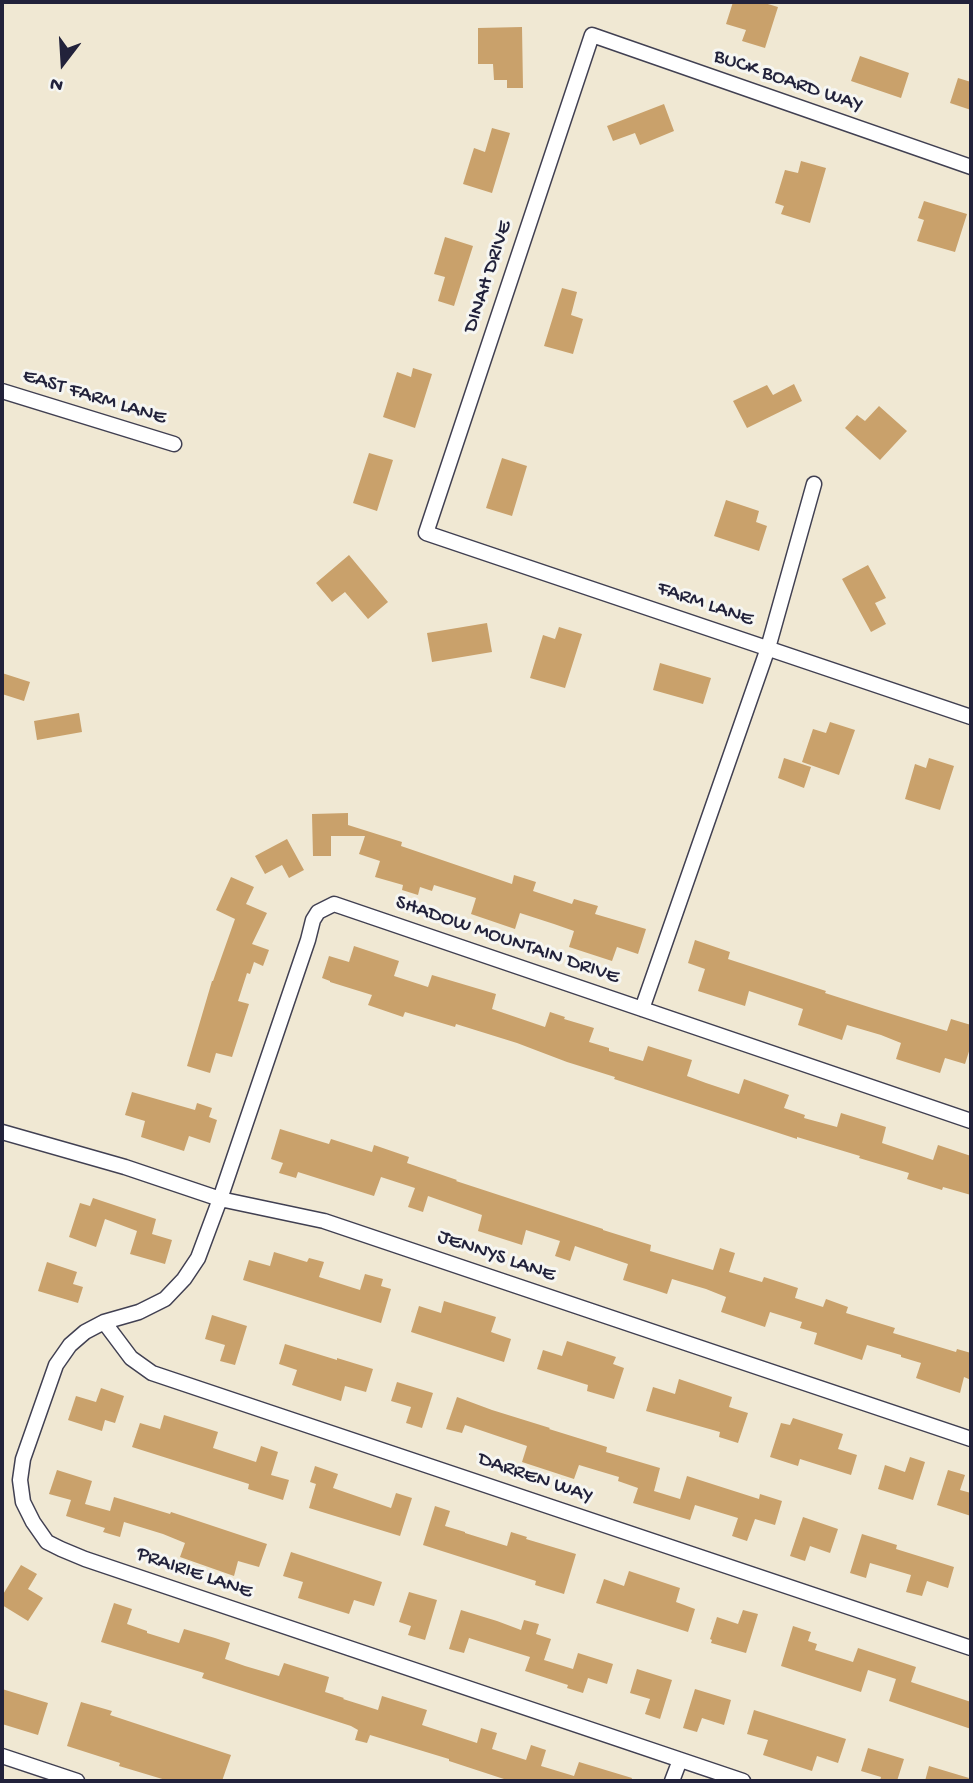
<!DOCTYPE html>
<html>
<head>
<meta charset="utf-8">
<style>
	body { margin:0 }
	#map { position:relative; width:973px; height:1783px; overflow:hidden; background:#f0e8d3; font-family:"Gochi Hand",sans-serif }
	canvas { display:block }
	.frame { position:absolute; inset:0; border:4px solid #22223b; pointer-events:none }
	.north { position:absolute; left:28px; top:28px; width:70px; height:70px; -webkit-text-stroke:5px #f6f6f2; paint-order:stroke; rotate:197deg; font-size:19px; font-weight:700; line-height:28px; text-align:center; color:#22223b }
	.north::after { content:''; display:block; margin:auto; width:24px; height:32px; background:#22223b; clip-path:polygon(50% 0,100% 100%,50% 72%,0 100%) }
</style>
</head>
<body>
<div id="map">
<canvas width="973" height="1783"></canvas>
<div class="frame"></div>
<div class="north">N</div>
</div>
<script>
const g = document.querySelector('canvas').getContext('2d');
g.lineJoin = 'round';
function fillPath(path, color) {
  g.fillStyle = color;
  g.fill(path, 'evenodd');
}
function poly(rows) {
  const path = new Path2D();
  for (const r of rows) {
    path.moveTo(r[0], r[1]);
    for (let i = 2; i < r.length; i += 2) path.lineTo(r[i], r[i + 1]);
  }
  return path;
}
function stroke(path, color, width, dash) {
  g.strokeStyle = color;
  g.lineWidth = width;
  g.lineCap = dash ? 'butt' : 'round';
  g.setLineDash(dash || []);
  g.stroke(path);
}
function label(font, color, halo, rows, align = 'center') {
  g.font = font + ' "Gochi Hand",sans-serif';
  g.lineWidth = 6;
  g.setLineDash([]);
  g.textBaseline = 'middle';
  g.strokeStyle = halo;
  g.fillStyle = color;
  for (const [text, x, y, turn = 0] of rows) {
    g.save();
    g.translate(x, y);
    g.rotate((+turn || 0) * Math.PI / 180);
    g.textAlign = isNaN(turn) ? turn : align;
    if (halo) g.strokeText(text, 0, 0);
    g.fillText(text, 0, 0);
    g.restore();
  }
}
fillPath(poly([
	[733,2,761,2,778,7,765,48,742,41,746,30,726,24],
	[522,27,523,88,507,88,507,80,494,80,493,64,478,64,478,28],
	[860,56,909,73,901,98,851,81],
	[958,78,971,82,971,110,950,103],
	[664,104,674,131,640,145,635,133,613,141,607,126],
	[492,128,510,133,492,193,463,184,474,148,485,152],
	[801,161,826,168,810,223,781,214,784,206,775,203,785,170,798,173],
	[924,201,967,214,955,252,917,241,924,220,918,218],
	[445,237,473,246,454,306,438,301,445,277,434,274],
	[562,288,577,292,571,315,583,319,573,354,544,346],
	[413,368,432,374,415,428,383,417,397,372,411,377],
	[794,384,802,401,747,428,733,401,767,385,773,395],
	[879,406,907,431,880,460,845,428,857,415,865,421],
	[369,453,393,460,377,511,353,503],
	[502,458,527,466,512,516,486,508],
	[726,500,759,511,756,522,767,526,759,551,714,536],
	[349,555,388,602,368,619,345,592,332,602,316,583],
	[868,565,886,598,875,603,886,624,871,632,842,579],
	[487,623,492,652,432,662,427,633],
	[559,627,582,634,565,688,530,678,543,635,555,639],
	[660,663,711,678,703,704,653,690],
	[2,673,30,682,24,701,2,694],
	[79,713,82,732,37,740,34,721],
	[830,722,855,730,839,775,802,762,813,729,826,733],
	[784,758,811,767,804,788,778,778],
	[929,758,954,766,940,810,905,799,915,764,926,768],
	[348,813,348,825,402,842,401,846,512,884,514,875,536,882,533,891,572,904,574,899,598,906,595,914,646,929,638,954,617,947,612,961,569,947,574,931,554,924,520,913,515,929,471,914,476,898,434,885,432,891,420,887,418,895,402,890,403,885,375,877,380,861,359,854,365,836,331,836,331,856,313,856,312,814],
	[287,839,304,870,289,878,282,865,265,874,255,856],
	[231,877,254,887,246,904,267,913,252,944,269,950,263,966,254,962,250,974,247,973,238,1001,249,1004,232,1057,216,1053,210,1073,187,1066,212,981,213,981,235,919,216,910],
	[695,940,730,952,728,959,826,991,825,993,875,1009,947,1031,951,1019,971,1025,971,1045,965,1064,945,1058,940,1073,896,1059,901,1043,881,1035,847,1025,842,1040,798,1025,803,1009,749,991,745,1006,698,991,705,969,688,963],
	[354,946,399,961,394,976,428,987,432,975,496,994,492,1009,545,1027,550,1012,565,1017,564,1019,594,1028,589,1042,609,1048,609,1051,643,1061,648,1046,692,1060,687,1076,706,1083,739,1094,744,1079,789,1095,784,1108,805,1115,804,1118,837,1127,841,1113,886,1127,882,1143,933,1160,938,1145,971,1156,971,1195,943,1187,942,1190,907,1179,909,1173,859,1158,860,1156,797,1137,797,1139,614,1079,615,1077,567,1062,517,1043,456,1024,455,1027,405,1012,403,1017,368,1005,372,995,330,982,330,981,322,978,329,956,349,962],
	[132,1092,195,1110,197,1103,212,1108,209,1117,217,1120,210,1143,189,1136,184,1151,141,1137,145,1121,125,1115],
	[280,1129,329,1144,331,1139,372,1152,374,1145,409,1157,407,1163,457,1180,456,1181,603,1229,603,1230,651,1245,650,1251,713,1270,720,1248,735,1253,729,1272,762,1282,764,1277,798,1288,795,1298,823,1307,826,1299,848,1307,846,1313,895,1328,893,1333,956,1352,957,1349,971,1353,971,1380,964,1377,960,1393,945,1388,916,1378,921,1363,901,1357,901,1355,867,1345,862,1360,814,1344,817,1333,800,1328,802,1322,770,1312,765,1327,721,1312,726,1297,706,1289,672,1279,667,1294,652,1289,623,1280,628,1264,575,1246,570,1261,555,1256,560,1241,526,1230,522,1245,478,1231,482,1215,428,1196,423,1212,408,1207,415,1188,381,1177,374,1196,298,1172,296,1178,279,1173,283,1163,271,1159],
	[93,1198,156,1219,152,1234,172,1240,165,1264,130,1254,137,1231,105,1219,96,1247,69,1237,80,1203,90,1206],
	[274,1252,307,1262,309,1258,324,1262,319,1277,360,1290,365,1274,383,1279,381,1286,391,1289,381,1323,243,1280,249,1260,270,1266],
	[47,1262,77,1272,73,1284,83,1287,78,1303,38,1291],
	[444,1301,496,1317,491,1332,511,1339,504,1362,411,1332,419,1306,441,1313],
	[212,1315,247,1326,235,1365,220,1361,225,1345,205,1339],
	[567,1341,616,1357,613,1364,624,1368,614,1399,587,1391,588,1385,537,1369,543,1350,562,1356],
	[285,1344,337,1360,337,1358,373,1369,366,1392,345,1386,341,1401,292,1385,297,1370,279,1364],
	[679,1379,732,1397,729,1407,748,1413,738,1443,719,1437,720,1432,646,1411,653,1387,675,1394],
	[397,1382,433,1393,422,1428,406,1423,411,1407,391,1401],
	[101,1388,124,1396,115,1423,105,1420,102,1431,68,1420,76,1396,96,1402],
	[457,1397,492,1410,550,1428,549,1429,607,1447,606,1452,660,1468,654,1491,680,1499,687,1476,759,1499,760,1494,782,1501,775,1525,755,1519,747,1541,732,1536,738,1518,695,1505,690,1520,633,1503,638,1488,618,1481,619,1477,579,1465,574,1479,522,1462,527,1446,465,1425,462,1433,446,1429],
	[164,1415,218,1432,213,1448,256,1462,261,1446,278,1452,271,1475,289,1480,283,1500,248,1489,249,1484,132,1447,140,1423,160,1429],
	[793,1418,843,1434,838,1449,857,1455,851,1475,800,1459,798,1466,770,1457,781,1423,790,1425],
	[910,1457,925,1462,913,1500,878,1489,885,1465,905,1472],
	[315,1466,338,1474,333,1488,391,1508,396,1493,412,1498,400,1536,309,1508,316,1484,310,1482],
	[57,1470,92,1481,85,1504,110,1511,114,1497,170,1514,171,1512,267,1544,259,1567,238,1561,234,1576,180,1557,185,1543,163,1534,124,1522,120,1537,103,1532,105,1528,66,1516,71,1500,49,1494],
	[948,1470,965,1475,960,1490,971,1493,971,1516,937,1505],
	[435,1506,450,1511,445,1526,465,1532,465,1533,507,1546,511,1532,527,1537,526,1539,576,1554,564,1594,535,1585,536,1581,423,1545],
	[803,1517,838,1529,830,1553,810,1546,805,1561,790,1556],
	[862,1534,897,1545,896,1549,954,1567,948,1588,927,1581,922,1596,906,1592,911,1575,870,1563,866,1578,850,1573],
	[291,1552,382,1582,374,1606,354,1600,349,1614,298,1598,303,1582,283,1576],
	[21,1565,37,1574,28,1589,43,1598,28,1621,2,1605,2,1596],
	[629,1571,680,1588,676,1602,695,1609,688,1632,596,1603,604,1579,624,1586],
	[409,1592,437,1600,425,1640,408,1635,411,1626,399,1622],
	[114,1603,132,1609,127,1624,147,1631,147,1633,179,1643,184,1629,215,1638,230,1643,225,1659,245,1666,279,1676,284,1663,329,1677,325,1692,344,1698,343,1699,378,1710,382,1696,427,1710,422,1725,477,1743,481,1728,497,1733,492,1749,526,1760,531,1745,546,1750,541,1766,574,1776,579,1762,632,1778,631,1781,510,1781,449,1761,449,1759,370,1735,367,1743,355,1740,358,1730,351,1726,202,1678,204,1673,101,1642],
	[461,1610,497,1621,521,1630,524,1620,539,1624,536,1634,551,1639,544,1660,573,1669,578,1653,613,1664,607,1684,588,1678,583,1693,567,1688,568,1685,525,1671,530,1657,469,1638,464,1653,449,1649],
	[743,1610,758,1614,746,1653,711,1643,712,1640,710,1639,717,1617,738,1624],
	[793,1626,811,1632,808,1641,817,1644,815,1650,853,1662,858,1648,916,1667,911,1682,971,1702,971,1729,889,1701,896,1679,868,1670,861,1692,781,1666],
	[637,1669,672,1680,660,1719,645,1714,650,1699,630,1693],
	[2,1689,48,1703,38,1735,2,1724],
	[695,1689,731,1700,724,1725,702,1718,697,1732,683,1728],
	[81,1702,112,1711,110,1715,231,1755,222,1781,169,1781,119,1766,120,1763,67,1746],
	[754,1710,846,1739,838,1763,817,1756,812,1771,763,1755,768,1740,747,1734],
	[868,1748,904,1759,897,1781,880,1781,881,1777,861,1771],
	[929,1766,969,1778,968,1781,925,1781]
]), '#c9a16b');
const minor = poly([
	[971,167,592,35,426,533,971,717],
	[2,391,174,444],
	[642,1009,768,648,814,484],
	[2,1132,125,1167,220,1199,324,1221,971,1439],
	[104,1322,131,1358,152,1373,971,1648],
	[2,1756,77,1781],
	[672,1781,680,1760],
	[743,1781,85,1559,61,1549,47,1542,33,1522,23,1502,20,1480,23,1459,56,1365,70,1345,85,1332,104,1322,139,1312,165,1299,184,1279,198,1258,220,1199,308,940,313,920,318,912,334,904,971,1121]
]);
stroke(minor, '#414052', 17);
stroke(minor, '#fff', 14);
label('21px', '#22223b', '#f6f6f2', [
	["BUCK BOARD WAY",788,82,19],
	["DINAH DRIVE",489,277,-72],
	["EAST FARM LANE",94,398,17],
	["FARM LANE",705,605,19],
	["SHADOW MOUNTAIN DRIVE",507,941,19],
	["JENNYS LANE",496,1257,19],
	["DARREN WAY",535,1479,19],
	["PRAIRIE LANE",194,1574,19]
]);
</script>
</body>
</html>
